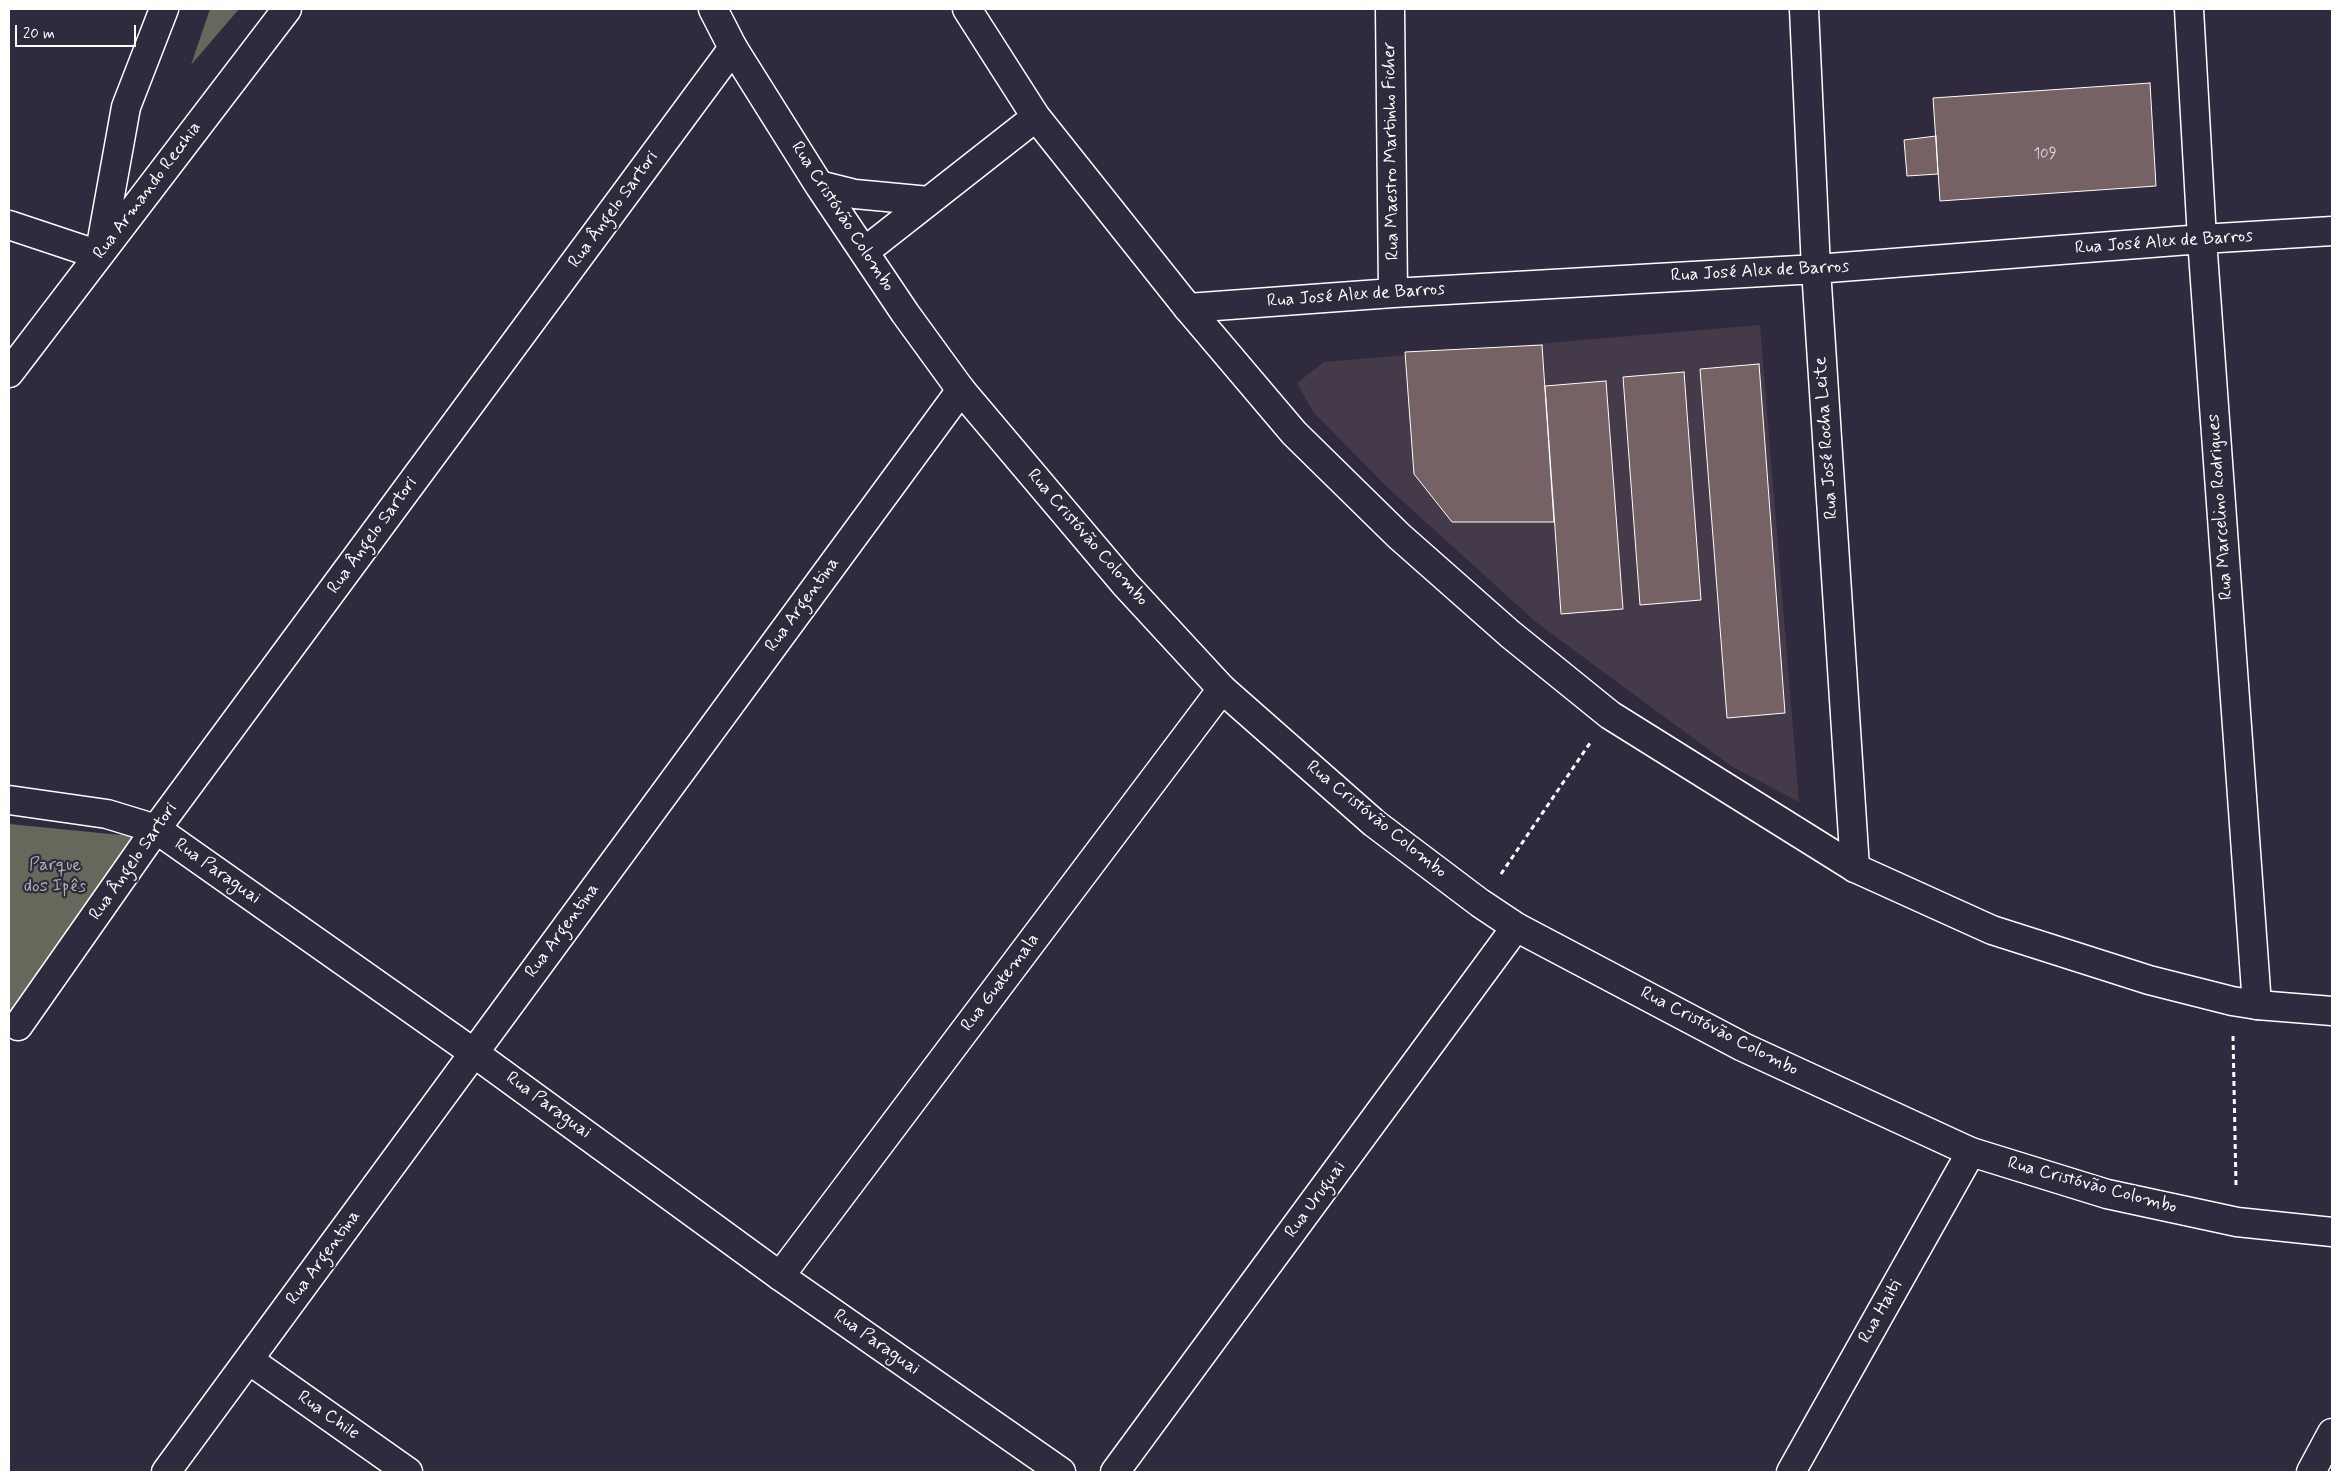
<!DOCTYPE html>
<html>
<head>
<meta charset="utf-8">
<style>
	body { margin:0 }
	#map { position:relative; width:2341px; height:1481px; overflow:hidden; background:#2f2a3d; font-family:Mynerve,sans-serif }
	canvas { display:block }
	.frame { position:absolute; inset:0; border:10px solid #fff; pointer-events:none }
	.scale { position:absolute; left:15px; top:25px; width:121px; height:22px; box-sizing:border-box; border:2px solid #fff; border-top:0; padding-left:6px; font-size:15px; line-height:18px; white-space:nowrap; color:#fff; -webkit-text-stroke:4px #2f2a3d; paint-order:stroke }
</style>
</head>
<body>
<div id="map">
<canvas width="2341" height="1481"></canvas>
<div class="frame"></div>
<div class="scale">20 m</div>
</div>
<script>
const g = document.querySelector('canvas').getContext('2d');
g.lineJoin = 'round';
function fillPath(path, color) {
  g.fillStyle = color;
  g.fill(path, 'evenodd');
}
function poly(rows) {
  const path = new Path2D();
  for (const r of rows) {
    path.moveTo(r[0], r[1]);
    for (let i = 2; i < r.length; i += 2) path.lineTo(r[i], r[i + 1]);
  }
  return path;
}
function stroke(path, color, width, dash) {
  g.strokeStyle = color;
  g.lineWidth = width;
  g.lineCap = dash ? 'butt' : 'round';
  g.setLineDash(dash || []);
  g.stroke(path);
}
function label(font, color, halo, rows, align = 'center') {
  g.font = font + ' Mynerve,sans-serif';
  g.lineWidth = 4.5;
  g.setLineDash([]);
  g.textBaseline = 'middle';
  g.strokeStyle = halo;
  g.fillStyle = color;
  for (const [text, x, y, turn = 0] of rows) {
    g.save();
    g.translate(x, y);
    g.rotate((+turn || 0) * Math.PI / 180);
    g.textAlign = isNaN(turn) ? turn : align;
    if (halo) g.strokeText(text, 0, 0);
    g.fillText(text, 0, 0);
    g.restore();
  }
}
fillPath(poly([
	[1760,325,1799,802,1731,766,1537,623,1387,487,1313,412,1297,383,1324,362]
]), '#443a49');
fillPath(poly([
	[210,9,239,9,191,65],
	[9,824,141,837,9,1034]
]), '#64695c');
const building = poly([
	[2150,83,2156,186,1940,201,1933,98,2150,83],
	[1936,136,1938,174,1907,176,1904,140,1936,136],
	[1542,345,1554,522,1452,522,1414,474,1405,352,1542,345],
	[1759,364,1785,713,1727,718,1700,369,1759,364],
	[1684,372,1701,600,1640,605,1623,377,1684,372],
	[1606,381,1623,609,1561,614,1545,386,1606,381]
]);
fillPath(building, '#766164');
stroke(building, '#fff', 1);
const minor = poly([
	[1390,9,1393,293],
	[1804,9,1816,269,1855,868],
	[2189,9,2202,239,2257,1005],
	[9,225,99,255],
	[100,251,126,107,164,9],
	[1188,308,1393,293,1816,269,2202,239,2332,231],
	[9,373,287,9],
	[18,1026,156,829,733,48],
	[780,1276,1222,689],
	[249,1360,408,1472],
	[166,1472,961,390],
	[1115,1472,1516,927],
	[1791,1472,1971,1152],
	[2311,1472,2332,1433]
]);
const tertiary = poly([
	[9,800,107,814,156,829,474,1053,780,1276,1061,1472]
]);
const secondary = poly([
	[713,9,733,48,819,185,905,313,961,390,1125,584,1222,689,1374,823,1480,903,1516,927,1743,1047,1971,1152,2107,1194,2237,1222,2332,1232],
	[967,9,1036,117,1188,308,1294,433,1399,536,1510,634,1610,715,1855,868,1992,930,2149,980,2232,1001,2257,1005,2332,1011],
	[819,185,855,194,929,201],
	[864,252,1036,117]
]);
stroke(minor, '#fff', 31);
stroke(tertiary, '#fff', 31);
stroke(secondary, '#fff', 31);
stroke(poly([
	[1501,874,1590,743],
	[2233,1036,2236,1185]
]), '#fff', 3, [5, 4]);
stroke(minor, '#2f2a3d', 28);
stroke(tertiary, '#2f2a3d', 28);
stroke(secondary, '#2f2a3d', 28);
label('15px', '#ddd8d8', null, [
	["109",2045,155]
]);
label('18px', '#fff', '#2f2a3d', [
	["Rua Maestro Martinho Ficher",1392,151,-91],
	["Rua Armando Recchia",148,191,-53],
	["Rua Ângelo Sartori",614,210,-54],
	["Rua Cristóvão Colombo",842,217,57],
	["Rua José Alex de Barros",2164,243,-4],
	["Rua José Alex de Barros",1760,272,-3],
	["Rua José Alex de Barros",1356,296,-4],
	["Rua José Rocha Leite",1827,438,-94],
	["Rua Marcelino Rodrigues",2221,507,-94],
	["Rua Ângelo Sartori",373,536,-54],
	["Rua Cristóvão Colombo",1087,538,49],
	["Rua Argentina",803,605,-54],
	["Rua Cristóvão Colombo",1376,820,39],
	["Rua Ângelo Sartori",134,862,-55],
	["Rua Paraguai",217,872,35],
	["Rua Argentina",563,931,-54],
	["Rua Guatemala",1001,983,-53],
	["Rua Cristóvão Colombo",1719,1032,27],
	["Rua Paraguai",548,1106,36],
	["Rua Cristóvão Colombo",2092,1186,15],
	["Rua Uruguai",1316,1200,-54],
	["Rua Argentina",324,1258,-54],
	["Rua Haiti",1881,1312,-61],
	["Rua Paraguai",876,1343,35],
	["Rua Chile",328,1416,35]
]);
label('18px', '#b2b4ae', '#2f2a3d', [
	["Parque",55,866],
	["dos Ipês",55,887]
]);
</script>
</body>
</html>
